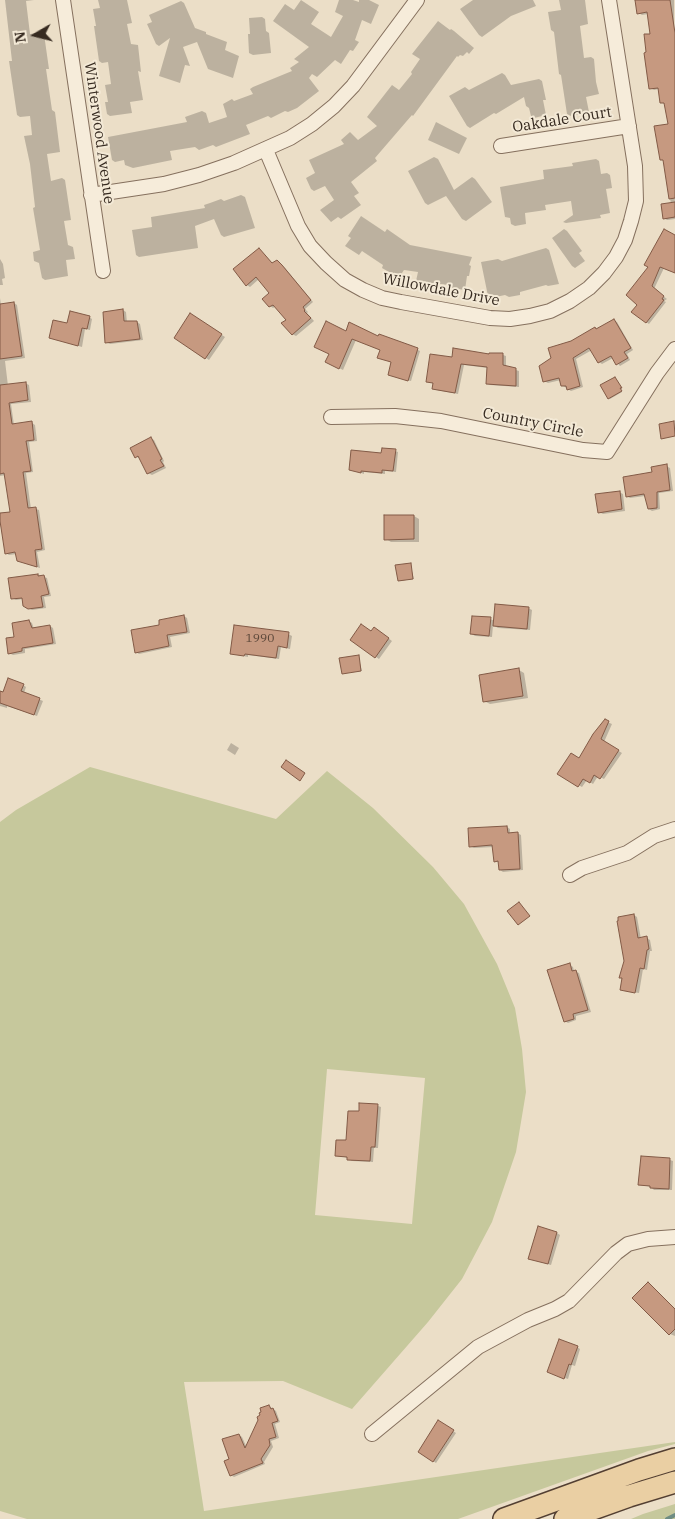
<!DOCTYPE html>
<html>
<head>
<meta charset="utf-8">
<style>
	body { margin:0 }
	#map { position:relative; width:675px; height:1519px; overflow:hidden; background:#ebdec7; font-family:"IBM Plex Serif",serif }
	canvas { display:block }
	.north { position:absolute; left:10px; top:10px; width:50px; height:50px; -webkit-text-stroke:4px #f3e9d6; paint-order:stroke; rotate:262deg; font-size:14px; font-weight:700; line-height:20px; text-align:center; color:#362a20 }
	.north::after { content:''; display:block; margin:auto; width:18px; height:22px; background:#362a20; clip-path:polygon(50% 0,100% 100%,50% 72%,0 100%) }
</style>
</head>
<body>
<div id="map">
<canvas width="675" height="1519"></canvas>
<div class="north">N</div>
</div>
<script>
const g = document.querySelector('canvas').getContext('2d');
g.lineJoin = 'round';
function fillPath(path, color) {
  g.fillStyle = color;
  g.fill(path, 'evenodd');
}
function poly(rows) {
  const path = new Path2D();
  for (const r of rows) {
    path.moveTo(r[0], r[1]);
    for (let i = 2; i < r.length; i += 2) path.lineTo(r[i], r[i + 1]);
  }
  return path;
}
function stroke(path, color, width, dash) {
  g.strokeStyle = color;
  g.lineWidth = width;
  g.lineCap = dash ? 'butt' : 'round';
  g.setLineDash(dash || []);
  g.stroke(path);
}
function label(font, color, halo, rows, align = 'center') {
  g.font = font + ' "IBM Plex Serif",serif';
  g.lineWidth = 4;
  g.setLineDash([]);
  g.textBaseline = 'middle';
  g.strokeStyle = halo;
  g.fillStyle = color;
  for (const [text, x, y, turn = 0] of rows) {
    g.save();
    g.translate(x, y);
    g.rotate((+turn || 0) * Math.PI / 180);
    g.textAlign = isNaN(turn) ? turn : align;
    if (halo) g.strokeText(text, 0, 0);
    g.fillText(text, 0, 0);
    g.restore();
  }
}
fillPath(poly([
	[90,767,276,819,327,771,373,808,433,867,464,904,497,964,515,1008,522,1049,526,1092,516,1152,492,1222,462,1279,428,1322,352,1409,283,1381,184,1382,204,1511,675,1442,675,1444,648,1451,458,1519,27,1519,0,1511,0,822,16,810],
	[327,1069,425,1078,412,1224,315,1215],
	[675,1504,675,1519,631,1519,643,1514]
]), '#c6c89c');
fillPath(poly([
	[5,0,34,0,26,1,30,34,40,33,44,34,49,69,46,69,52,110,55,112,60,152,47,154,51,181,62,178,65,180,71,220,64,221,68,245,73,247,75,259,66,260,68,276,45,280,42,278,39,263,34,261,33,252,40,250,33,208,35,207,30,164,24,136,32,135,30,116,20,117,17,115,9,61,12,61],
	[98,0,127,0,132,23,127,24,131,44,138,45,141,72,138,71,143,100,130,102,132,113,110,116,107,114,105,102,108,102,105,85,111,84,108,62,102,63,99,61,94,26,96,26,93,9,100,8],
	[301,0,319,12,311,24,331,37,343,16,335,12,339,0,353,0,359,2,359,0,369,0,379,5,371,24,362,20,355,40,359,42,353,51,350,50,341,64,335,60,317,77,312,74,309,78,319,91,297,108,288,112,285,111,271,118,268,116,246,125,250,134,216,147,213,145,199,150,195,147,170,151,172,160,133,168,125,165,124,160,115,162,112,160,108,137,187,122,185,117,202,111,206,113,209,123,227,117,223,104,232,99,234,101,253,94,250,89,253,87,292,71,290,68,299,62,294,59,309,47,273,21,285,4,294,10],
	[473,0,533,0,536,6,511,16,482,37,479,35,460,9],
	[559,0,585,0,588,24,580,26,584,58,591,57,594,59,596,82,599,94,586,97,589,112,571,116,567,114,561,75,559,74,554,32,551,30,548,12,561,10],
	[637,0,674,0,675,219,667,220,664,218,671,204,664,160,669,125,665,104,661,102,659,89,654,90,650,88,647,54,651,35,648,14,642,15,639,13],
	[181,1,184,3,195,28,206,32,206,34,227,42,225,50,239,56,233,78,208,69,197,42,183,47,190,66,185,65,180,83,159,76,170,38,159,46,156,44,147,24,152,22,149,15],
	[262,17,265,19,266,31,269,33,271,53,253,55,249,53,248,34,250,34,249,18],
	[438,21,450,30,451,29,454,31,474,48,469,54,467,52,463,56,460,55,458,57,457,56,413,116,412,115,375,158,377,161,351,182,359,193,354,196,361,205,341,219,338,217,331,222,320,210,334,200,325,186,314,191,311,189,306,178,315,173,309,160,344,144,341,140,350,132,358,140,377,126,367,117,392,85,399,90,412,74,411,72,420,59,412,54],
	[502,73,505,75,511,85,539,79,542,81,546,100,543,100,546,115,534,118,531,116,529,108,526,106,524,97,496,114,494,113,470,128,467,126,449,96,465,87,469,90],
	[436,122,467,138,459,154,428,140],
	[434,157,438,159,454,190,472,177,475,179,492,202,466,221,462,219,446,196,428,205,425,203,408,171],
	[596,159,599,161,601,174,607,173,610,175,612,188,606,189,610,213,600,215,601,218,566,223,563,222,573,215,571,201,545,205,546,210,525,213,526,224,515,226,511,224,510,218,505,217,500,187,544,179,543,170,573,166,572,163],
	[241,195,245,197,255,228,224,237,221,235,214,219,195,226,198,248,139,257,136,255,132,230,152,227,151,217,205,208,204,205,210,203,221,199,224,201],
	[361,216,385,232,387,229,410,245,472,257,469,265,471,266,469,276,467,276,465,290,452,288,449,285,432,283,432,285,419,283,416,281,418,272,404,270,400,276,397,274,396,276,382,268,383,265,362,251,359,255,345,246,351,238,348,236],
	[564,229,567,231,582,251,579,253,585,261,575,268,572,266,552,238],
	[675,236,675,272,664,268,654,289,667,299,664,301,666,302,649,324,646,322,638,305],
	[546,248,549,250,559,284,548,286,546,285,520,292,520,295,509,297,505,295,491,298,488,296,481,262,498,259,502,261],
	[259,249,273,264,280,264,285,268,313,302,305,309,308,312,307,313,314,321,296,336,292,334,288,320,276,306,273,308,270,306,271,293,259,279,250,287,247,285],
	[0,259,3,264,5,278,2,279,3,285,0,285],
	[0,298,1,305,14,303,17,305,25,358,5,361,8,386,25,383,29,385,31,402,11,404,14,425,32,423,35,425,37,441,29,442,33,472,26,473,31,509,36,509,39,510,45,550,37,552,40,568,21,562,17,554,9,555,6,553,12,513,6,475,0,476],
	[123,310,126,312,127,323,137,322,140,324,143,340,110,344,106,342],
	[191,315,225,337,209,360,176,337],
	[89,317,92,319,90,330,85,329,82,347,51,338,68,324],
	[614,320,617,322,633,350,627,354,630,360,620,366,613,358,602,364,599,362,592,350,576,359,583,387,571,391,562,385,561,380,548,383,544,381,572,342],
	[346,333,379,338,380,335,398,341,420,351,411,381,392,376,393,362,381,350,356,340,343,370,327,362],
	[503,355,506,356,506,367,519,371,519,387,490,385,487,383,488,368,464,365,458,394,436,390,433,389,434,384,427,381,453,359],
	[615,378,622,388,620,389,622,392,610,399,609,398],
	[150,438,154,440,164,461,163,462,166,468,152,475,148,473,140,458,136,457],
	[395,451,398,452,396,472,385,471,385,474,364,472,364,474,350,469],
	[666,466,670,468,673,491,659,493,660,509,652,511,649,509,645,496,630,498,627,496,653,473],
	[619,492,623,494,625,511,603,514,599,512],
	[414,516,419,519,419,542,391,542,386,539],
	[410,564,414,579,399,581],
	[38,575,47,578,51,596,44,597,46,608,32,610,24,606,23,599,16,600,12,598],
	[528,608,532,610,530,630,498,628,493,625,492,637,475,636,472,634,490,619,495,621],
	[184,616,187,618,190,633,170,637,172,647,139,654,136,652,161,626,160,621],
	[29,621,32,623,34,629,50,626,53,628,56,644,25,649,25,653,13,655,9,653,16,638],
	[377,630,392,641,379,659,352,640],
	[288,634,292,636,290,649,281,647,279,659,248,655,248,657,232,654],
	[358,656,362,671,343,673],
	[519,670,524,673,528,698,490,704,484,701],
	[23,685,26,687,24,693,43,701,37,716,7,706,7,708,0,706,0,692,4,693],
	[605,721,612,724,604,742,622,753,604,779,598,776,593,784,587,780,582,787,559,774,579,759],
	[231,743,239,748,235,755,227,750],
	[507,827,510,829,510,834,517,833,521,835,523,870,503,872,500,870,500,863,495,861,494,847,474,848,470,846],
	[634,915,637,917,641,939,647,938,650,940,652,951,650,951,647,970,643,969,639,993,624,991,623,979,621,978],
	[570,965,573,967,574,971,579,973,591,1012,576,1016,576,1020,568,1023,565,1021],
	[378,1106,381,1107,378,1148,374,1148,373,1162,352,1161,348,1158,336,1155,347,1142,360,1112],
	[670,1160,673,1161,672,1190,654,1190,651,1187,639,1184],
	[557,1233,560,1235,551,1265,533,1260],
	[649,1283,675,1309,675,1336,670,1334],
	[577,1347,580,1349,575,1366,572,1365,568,1379,551,1373],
	[269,1406,276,1411,280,1422,275,1424,279,1438,271,1441,273,1447,264,1462,265,1464,234,1477,231,1475,231,1460,239,1435,242,1437,247,1448,263,1413],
	[439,1422,456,1433,436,1463,419,1451]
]), '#0003');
stroke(poly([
	[667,1519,675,1515]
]), '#6f8d83', 4);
const building = poly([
	[635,0,670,0,675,33,675,198,669,199,663,160,660,160,654,126,668,124,664,103,660,103,658,88,649,89,644,53,646,52,644,34,650,34,647,12,637,14,635,0],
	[675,202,675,217,663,219,661,204,675,202],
	[664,229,675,235,675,273,660,267,652,286,664,296,662,299,664,300,646,323,631,312,637,305,626,295,648,267,644,265,664,229],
	[259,248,272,263,277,260,282,265,311,300,303,307,305,310,304,311,311,318,292,335,281,323,286,320,273,305,269,307,262,299,269,293,256,277,246,286,233,269,259,248],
	[14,302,22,356,0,359,0,304,14,302],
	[123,309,124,321,137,321,140,339,105,343,103,312,123,309],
	[70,311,90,316,87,329,82,328,78,346,49,338,53,320,67,323,70,311],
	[190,313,222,334,205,359,174,338,190,313],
	[614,319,631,348,624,352,628,358,616,365,611,356,598,363,589,348,573,358,580,386,567,390,566,386,561,386,559,378,543,382,539,366,551,358,548,348,571,341,595,327,596,329,614,319],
	[326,321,346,331,349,322,378,336,379,334,418,348,408,381,388,375,391,362,377,358,380,350,352,339,339,369,325,362,329,354,314,347,326,321],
	[453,348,489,354,489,353,503,353,503,365,516,368,516,386,486,384,487,367,461,364,455,393,432,389,433,383,426,382,430,354,452,357,453,348],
	[615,377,622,388,620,388,622,391,608,399,600,385,615,377],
	[26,382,28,400,9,403,12,424,32,421,34,440,26,441,31,471,23,472,28,508,36,507,42,549,35,550,37,567,17,561,15,552,5,554,0,521,0,513,10,512,4,473,0,474,0,385,26,382],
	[674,421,675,436,661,439,659,424,674,421],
	[151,437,162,459,160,460,164,466,147,474,138,456,135,458,130,448,151,437],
	[382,448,396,449,393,471,382,470,382,473,361,471,361,473,349,470,351,450,381,453,382,448],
	[667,464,670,490,657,492,657,508,648,509,644,494,626,497,623,477,652,472,651,467,667,464],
	[620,491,622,509,598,513,595,494,620,491],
	[384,515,414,515,414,539,384,540,384,515],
	[411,563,413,579,398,581,395,565,411,563],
	[38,574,38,576,44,575,49,594,41,596,43,607,28,609,23,606,22,598,11,599,8,578,38,574],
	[495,604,529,607,527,629,493,626,495,604],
	[184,615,187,632,167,635,169,646,135,653,131,630,159,625,159,620,184,615],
	[472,616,491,617,489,636,470,634,472,616],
	[29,620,32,628,50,625,53,643,22,648,22,651,8,654,6,638,14,637,12,623,29,620],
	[361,624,371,631,374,627,389,638,375,658,350,640,361,624],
	[234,625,289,632,287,648,278,646,276,658,245,654,244,656,230,654,234,625],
	[359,655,361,671,342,674,339,658,359,655],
	[519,668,523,696,483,702,479,675,519,668],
	[8,678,24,684,21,691,40,698,34,715,0,703,0,691,3,692,8,678],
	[605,719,609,721,601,739,619,750,600,779,594,775,590,783,583,779,578,787,557,774,571,753,579,758,593,734,605,719],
	[286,760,305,773,300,781,281,767,286,760],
	[507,826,508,833,518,832,520,869,499,870,498,861,494,862,492,845,469,847,468,828,507,826],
	[519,902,530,916,518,925,507,911,519,902],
	[634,914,638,938,647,936,649,949,647,950,644,969,640,968,635,993,620,990,622,978,619,978,624,961,617,921,618,921,618,917,634,914],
	[570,963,572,971,576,970,588,1010,573,1014,574,1019,564,1022,547,970,570,963],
	[359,1103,378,1104,375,1147,371,1147,370,1161,347,1160,347,1157,335,1156,336,1140,346,1140,348,1111,359,1111,359,1103],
	[641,1156,670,1158,669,1189,650,1188,650,1186,638,1185,641,1156],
	[538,1226,557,1232,548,1264,528,1259,538,1226],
	[648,1282,675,1309,675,1329,669,1335,632,1298,648,1282],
	[559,1339,578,1346,571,1365,569,1364,564,1379,547,1372,559,1339],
	[269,1405,271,1409,273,1408,278,1421,272,1423,276,1437,269,1439,270,1445,261,1459,263,1463,230,1476,224,1461,229,1459,222,1439,239,1434,245,1448,258,1420,257,1417,260,1415,259,1413,261,1412,260,1408,269,1405],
	[438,1420,454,1430,433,1462,418,1452,438,1420]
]);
fillPath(building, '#c69980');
stroke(building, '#825a46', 1);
const minor = poly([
	[63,0,103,271],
	[501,146,629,126],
	[266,150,298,226,310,246,326,263,345,280,363,290,382,298,401,302,490,318,510,319,530,316,550,311,570,301,589,288,604,273,616,257,625,240,631,221,636,201,635,166,609,0],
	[91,195,164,184,199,175,234,163,290,138,312,124,334,106,353,86,417,0],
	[331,417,395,416,441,421,583,450,607,452,657,373,675,349],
	[570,875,582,868,627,853,654,836,675,829],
	[372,1434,478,1347,528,1320,555,1309,569,1301,616,1253,628,1244,648,1239,675,1237]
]);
const primary = poly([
	[504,1519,639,1470,675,1459],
	[565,1519,629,1496,675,1482]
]);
stroke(minor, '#85705e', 16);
stroke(primary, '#533f32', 24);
stroke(minor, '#f6ecda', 14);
stroke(primary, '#eacfa3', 21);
label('12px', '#5a4638', null, [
	["1990",260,639]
]);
label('15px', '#362a20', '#f3e9d6', [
	["Oakdale Court",562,120,-9],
	["Winterwood Avenue",99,133,82],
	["Willowdale Drive",441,290,11],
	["Country Circle",533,423,11]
]);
</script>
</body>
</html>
